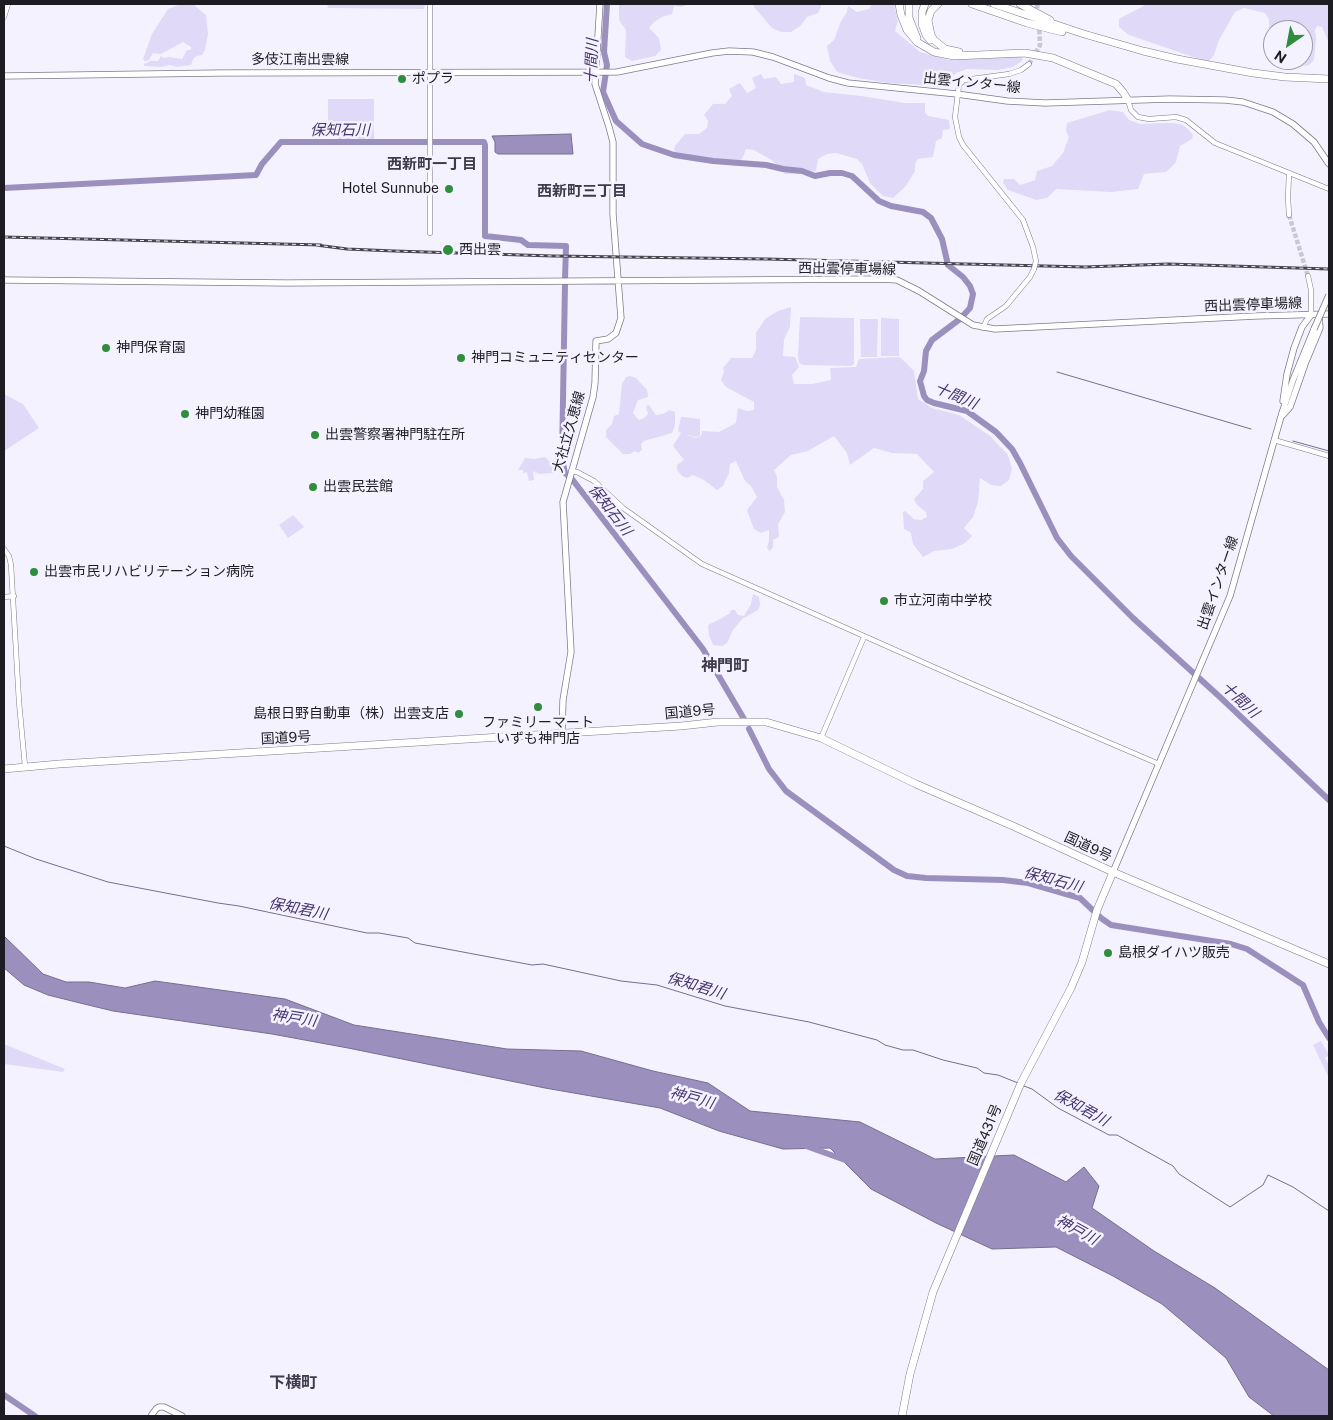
<!DOCTYPE html>
<html>
<head>
<meta charset="utf-8">
<style>
	body { margin:0 }
	#map { position:relative; width:1333px; height:1420px; overflow:hidden; background:#f5f2ff; font-family:"Public Sans",sans-serif }
	canvas { display:block }
	.frame { position:absolute; inset:0; border:5px solid #1e1c23; pointer-events:none }
	.north { position:absolute; left:1263px; top:20px; width:50px; height:50px; box-sizing:border-box; background:#f5f2ff; border:1px solid #9f9ca7; border-radius:50%; rotate:213deg; font-size:14px; font-weight:700; line-height:20px; text-align:center; color:#1e1c23 }
	.north::after { content:''; display:block; margin:auto; width:18px; height:22px; background:#308d3e; clip-path:polygon(50% 0,100% 100%,50% 72%,0 100%) }
</style>
</head>
<body>
<div id="map">
<canvas width="1333" height="1420"></canvas>
<div class="frame"></div>
<div class="north">N</div>
</div>
<script>
const g = document.querySelector('canvas').getContext('2d');
g.lineJoin = 'round';
function fillPath(path, color) {
  g.fillStyle = color;
  g.fill(path, 'evenodd');
}
function poly(rows) {
  const path = new Path2D();
  for (const r of rows) {
    path.moveTo(r[0], r[1]);
    for (let i = 2; i < r.length; i += 2) path.lineTo(r[i], r[i + 1]);
  }
  return path;
}
function stroke(path, color, width, dash) {
  g.strokeStyle = color;
  g.lineWidth = width;
  g.lineCap = dash ? 'butt' : 'round';
  g.setLineDash(dash || []);
  g.stroke(path);
}
function label(font, color, halo, rows, align = 'center') {
  g.font = font + ' "Public Sans","Noto Sans JP",sans-serif';
  g.lineWidth = 5;
  g.setLineDash([]);
  g.textBaseline = 'middle';
  g.strokeStyle = halo;
  g.fillStyle = color;
  for (const [text, x, y, turn = 0] of rows) {
    g.save();
    g.translate(x, y);
    g.rotate((+turn || 0) * Math.PI / 180);
    g.textAlign = isNaN(turn) ? turn : align;
    if (halo) g.strokeText(text, 0, 0);
    g.fillText(text, 0, 0);
    g.restore();
  }
}
fillPath(poly([
	[181,4,193,4,206,15,208,34,205,50,202,55,196,56,193,59,191,65,176,67,170,65,162,67,144,66,144,64,151,61,158,61,161,56,164,58,169,57,182,59,187,50,191,50,191,47,183,42,161,54,153,53,149,60,145,61,143,59,152,34,168,9],
	[327,4,425,4,424,9,328,8],
	[619,4,690,4,681,7,674,6,672,14,662,17,654,22,649,28,659,38,661,50,655,56,632,61,625,57,626,30,619,20],
	[754,4,822,4,818,13,807,17,800,26,791,32,781,32,772,28,754,7],
	[872,4,894,4,898,21,895,31,920,52,949,60,1023,54,1022,61,1013,67,997,70,967,69,956,73,941,86,888,83,858,78,837,72,830,61,827,46,834,40,841,21,847,12,848,6,857,12,869,9],
	[1147,4,1329,4,1329,43,1322,27,1317,26,1315,30,1316,39,1314,60,1309,65,1291,68,1280,66,1271,62,1265,51,1269,33,1269,19,1265,13,1244,8,1235,12,1219,40,1214,55,1208,62,1129,35,1119,27,1119,19],
	[1273,30,1303,30,1303,60,1273,60],
	[761,74,764,79,776,77,781,84,794,82,794,74,805,78,806,85,824,92,861,96,905,103,925,103,925,113,928,116,949,120,950,129,943,130,942,138,936,141,933,157,918,159,915,164,915,171,906,186,893,198,883,196,870,183,862,164,857,159,836,153,827,154,818,159,816,171,797,174,785,174,773,161,754,150,746,149,743,157,738,164,711,163,677,157,674,151,675,146,685,134,699,134,707,128,708,121,704,115,713,104,725,104,732,96,729,89,740,83,747,93,756,88,752,78],
	[328,99,374,99,374,140,338,140,337,136,328,136],
	[1110,110,1123,112,1129,120,1140,124,1170,123,1181,124,1188,129,1193,135,1192,139,1180,146,1176,162,1166,172,1144,174,1138,189,1111,192,1056,189,1047,198,1036,200,1008,190,1003,183,1004,179,1014,179,1020,185,1030,182,1035,180,1037,171,1052,166,1063,153,1069,137,1066,131,1067,123],
	[791,307,790,327,784,339,783,356,795,357,799,367,792,375,794,384,812,384,831,380,830,368,856,367,859,359,900,357,914,371,918,399,932,408,959,415,990,436,1008,455,1012,469,1009,480,1001,486,991,485,980,478,978,502,973,517,964,528,972,536,965,543,952,549,934,551,923,557,913,544,911,533,904,529,903,512,905,511,914,519,921,520,927,517,926,512,917,505,914,499,923,489,923,481,934,472,917,454,892,453,874,448,850,465,847,453,834,436,808,451,791,455,774,470,777,477,777,487,784,500,785,512,778,524,779,537,773,540,773,547,770,551,767,548,769,541,769,530,761,533,754,529,747,510,757,497,751,486,745,481,736,461,730,464,729,473,723,486,717,490,704,480,693,475,687,478,682,476,677,470,677,465,684,460,673,446,681,433,678,431,681,417,700,419,700,436,696,437,684,434,696,438,701,436,702,431,719,432,736,423,738,408,747,411,754,410,754,402,726,387,721,380,724,372,723,368,731,358,752,358,756,350,756,333,765,319,778,311],
	[800,317,854,318,854,364,851,366,803,365,799,363,798,355],
	[881,318,899,319,899,356,881,356],
	[860,319,878,319,877,357,861,357],
	[630,376,636,378,647,390,648,397,638,400,633,413,636,417,639,420,644,418,648,414,646,406,649,405,656,415,663,414,670,410,675,412,675,425,672,433,644,441,641,444,642,450,638,453,635,451,630,454,623,454,606,437,606,430,612,424,614,416,619,414,622,384,626,377],
	[4,394,23,404,39,428,4,451],
	[545,457,555,467,553,473,539,474,533,471,534,480,529,481,527,472,523,473,523,470,518,470,525,458,534,459],
	[293,515,304,527,288,538,279,525],
	[753,594,759,597,760,605,758,610,742,619,733,630,727,643,722,646,713,645,709,635,708,625,722,618,730,613,731,610,735,610,738,615,744,616,751,604],
	[1321,1041,1329,1055,1325,1058,1329,1065,1329,1078,1313,1045],
	[4,1044,65,1069,63,1072,4,1064]
]), '#e0d9f7');
const water = poly([
	[571,134,573,154,498,154,495,152,495,142,492,136,571,134],
	[4,936,43,974,66,982,89,982,125,988,155,981,285,999,354,1025,507,1049,581,1051,653,1071,708,1083,750,1111,860,1122,935,1159,1014,1155,1066,1182,1084,1167,1099,1186,1092,1208,1154,1251,1215,1288,1329,1370,1329,1416,1274,1416,1249,1397,1226,1358,1162,1304,1113,1276,1056,1247,992,1249,936,1223,871,1189,830,1148,783,1149,719,1131,660,1108,545,1088,348,1048,272,1034,113,1011,80,1003,48,995,24,985,4,968,4,936]
]);
fillPath(water, '#9b90bd');
stroke(water, '#766d8f', 1);
stroke(poly([
	[1057,372,1251,429],
	[1293,441,1329,451],
	[4,846,36,859,108,882,218,903,239,906,367,933,379,933,408,938,415,943,532,965,543,964,621,981,657,985,725,1006,809,1022,877,1040,885,1045,903,1050,913,1050,943,1060,977,1068,984,1073,998,1075,1018,1083],
	[1024,1086,1032,1089,1058,1108,1109,1135,1117,1135,1173,1166,1179,1174,1230,1207,1263,1185,1268,1175,1293,1187,1329,1211]
]), '#766d8f', 1);
stroke(poly([
	[607,4,604,52,607,65,603,92,616,121,642,144,674,155,713,161,766,165,783,169,802,171,815,176,830,173,842,173,852,176,879,201,891,206,923,212,931,218,942,239,948,265,963,277,970,286,973,294,970,308,960,319,932,340,926,351,924,371,920,381,924,396,927,400,934,403,967,411,996,432,1012,449,1020,463,1057,538,1071,556,1133,618,1221,698,1329,800],
	[4,188,256,175,262,164,281,142,484,142,485,145,485,236,521,240,528,245,566,246,565,279],
	[565,283,562,459,565,473,572,479,703,649,744,719],
	[749,729,769,769,786,791,894,870,907,876,926,878,1003,880,1028,883,1080,898,1101,918,1111,925,1231,944,1247,949,1303,985,1319,1022,1329,1038],
	[806,1146,848,1161],
	[4,1395,35,1416]
]), '#9b90bd', 6);
stroke(poly([
	[1037,4,1038,13],
	[1029,64,1040,45,1039,26],
	[1289,215,1308,276]
]), '#cac7d3', 4.5, [4.5, 2]);
const minor = poly([
	[4,17,8,4],
	[1128,100,1131,110,1138,117,1149,119,1176,117,1186,120,1215,143,1329,189],
	[1289,173,1288,198,1289,215],
	[1023,220,963,145,959,137,955,117,959,85,964,80,1009,74,1021,70,1029,64],
	[430,233,430,4],
	[1308,276,1311,290,1311,315],
	[983,328,987,319,1006,306,1030,277,1034,269],
	[1274,440,1329,456],
	[571,471,577,472,594,481,623,508,702,564,963,680,1159,764],
	[4,549,9,556,11,565,19,702,25,766],
	[4,597,14,596],
	[821,738,864,637]
]);
const major = poly([
	[4,76,220,73,617,72,712,53,729,51,753,52,773,57,829,78,848,83,957,94,1007,101,1045,103,1170,99,1225,100,1243,102,1273,112,1293,124,1314,142,1329,164],
	[4,280,287,283,882,279,897,280,919,291,973,325,995,329,1256,316,1329,314],
	[1283,401,1287,374,1294,348,1302,327,1311,315],
	[1283,415,1290,407,1305,364,1320,328,1319,315],
	[562,733,563,700,571,652,563,502,593,397,595,383,596,341,608,339,616,333,621,318,613,214,613,142,609,127,595,84,600,4],
	[1113,872,1230,596,1282,413,1293,380,1314,329],
	[151,1416,156,1409,159,1407,164,1407,182,1416]
]);
const highway = poly([
	[899,4,901,15,907,30,917,42,934,52,954,56,1025,53,1053,58,1116,84,1123,92,1128,100],
	[909,4,909,18,917,38],
	[925,4,922,12,922,24,926,35,930,40],
	[938,4,931,11,928,20,931,35,934,40,945,49,959,52],
	[972,4,1027,23,1062,32],
	[994,4,1084,34,1143,51,1177,59,1253,73,1285,77,1329,79],
	[1020,4,1050,20],
	[4,769,59,764,681,726,718,722,766,722,821,738,916,784,1013,826,1113,872,1329,964],
	[902,1416,910,1374,933,1292,1021,1083,1071,988,1082,962,1097,910,1113,872]
]);
stroke(minor, '#7d798b', 5.5);
stroke(major, '#7d798b', 7);
stroke(highway, '#7d798b', 8);
stroke(minor, '#fff', 4.5);
stroke(major, '#fff', 5.5);
stroke(highway, '#fff', 7);
const rail = poly([
	[4,237,321,245],
	[316,245,347,249,394,251,553,256,766,259,1085,267,1168,264,1329,269]
]);
stroke(rail, '#48454e', 3);
stroke(rail, '#f5f2ff', 1, [4]);
const minorBridge = poly([
	[1023,220,1033,247,1036,261,1034,269]
]);
const majorBridge = poly([
	[1314,329,1329,295]
]);
stroke(minorBridge, '#7d798b', 5.5, []);
stroke(majorBridge, '#7d798b', 7, []);
stroke(minorBridge, '#fff', 4.5);
stroke(majorBridge, '#fff', 5.5);
for (const [x, y, r, color] of [
	[402,79,5,"#308d3e"],
	[449,189,5,"#308d3e"],
	[448,250,6,"#308d3e"],
	[106,348,5,"#308d3e"],
	[461,358,5,"#308d3e"],
	[185,414,5,"#308d3e"],
	[315,435,5,"#308d3e"],
	[313,487,5,"#308d3e"],
	[34,572,5,"#308d3e"],
	[884,601,5,"#308d3e"],
	[538,707,5,"#308d3e"],
	[459,714,5,"#308d3e"],
	[1108,953,5,"#308d3e"]
]) {
  const dot = new Path2D();
  dot.arc(x, y, r, 0, 2 * Math.PI);
  g.fillStyle = color;
  g.fill(dot);
  stroke(dot, '#f5f2ff', 2);
}
label('14px', '#1e1c23', '#f5f2ff', [
	["多伎江南出雲線",300,60],
	["出雲インター線",972,83,6],
	["西出雲停車場線",847,269,1],
	["西出雲停車場線",1253,305,-2],
	["大社立久恵線",569,432,-74],
	["出雲インター線",1218,583,-71],
	["国道9号",690,712,-5],
	["国道9号",286,738,-3],
	["国道9号",1088,847,25],
	["国道431号",985,1135,-67]
]);
label('14px', '#1e1c23', '#f5f2ff', [
	["ポプラ",412,79],
	["Hotel Sunnube",439,189,"right"],
	["西出雲",459,250],
	["神門保育園",116,348],
	["神門コミュニティセンター",471,358],
	["神門幼稚園",195,414],
	["出雲警察署神門駐在所",325,435],
	["出雲民芸館",323,487],
	["出雲市民リハビリテーション病院",44,572],
	["市立河南中学校",894,601],
	["島根日野自動車（株）出雲支店",449,714,"right"],
	["ファミリーマート",538,723,"center"],
	["いずも神門店",538,739,"center"],
	["島根ダイハツ販売",1118,953]
], 'left');
label('italic 15px', '#46346e', '#f5f2ff', [
	["十間川",592,61,-88],
	["保知石川",340,130],
	["十間川",956,396,23],
	["保知石川",610,510,52],
	["十間川",1240,700,43],
	["保知石川",1053,880,15],
	["保知君川",298,909,11],
	["保知君川",696,986,17],
	["神戸川",294,1018,9],
	["神戸川",692,1098,15],
	["保知君川",1081,1108,29],
	["神戸川",1077,1230,29]
]);
label('bold 15px', '#3f3b4c', '#f5f2ff', [
	["西新町一丁目",432,164],
	["西新町三丁目",582,191]
]);
label('bold 16px', '#3f3b4c', '#f5f2ff', [
	["神門町",725,666],
	["下横町",293,1383]
]);
</script>
</body>
</html>
